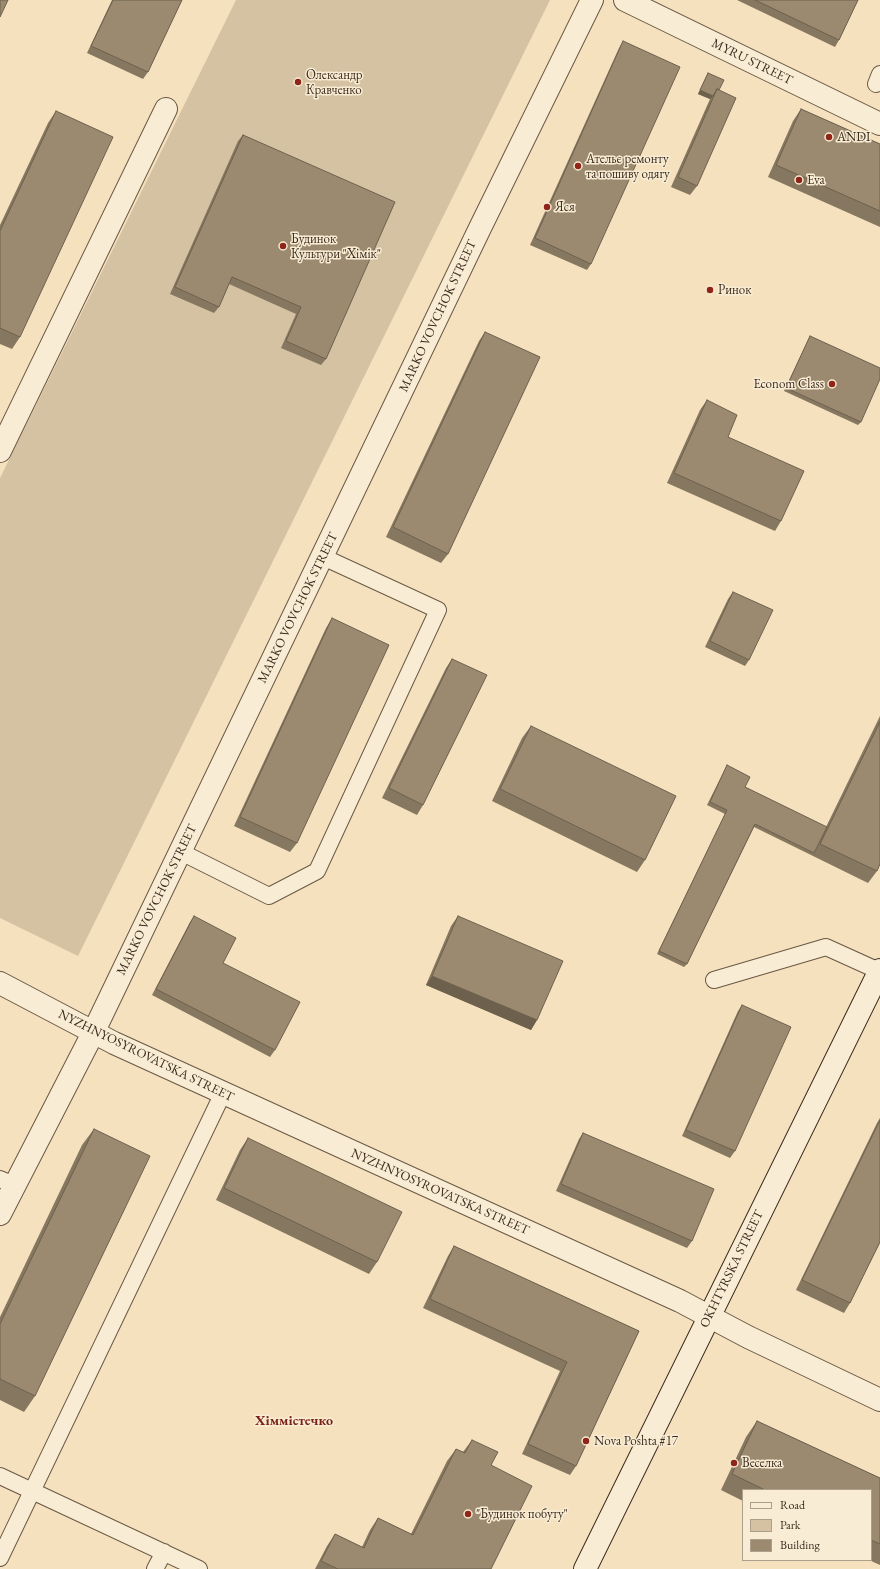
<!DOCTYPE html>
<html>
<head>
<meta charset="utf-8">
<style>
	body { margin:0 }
	#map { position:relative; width:880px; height:1569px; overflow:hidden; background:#f5e1bd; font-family:"EB Garamond",serif }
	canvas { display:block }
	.legend { position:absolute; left:742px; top:1489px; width:130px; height:72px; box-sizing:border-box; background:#f8ecd4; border:1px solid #ac9f8b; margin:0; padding:5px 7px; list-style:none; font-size:12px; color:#3b2b1d }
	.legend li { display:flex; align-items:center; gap:8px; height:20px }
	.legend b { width:20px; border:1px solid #ac9f8b }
</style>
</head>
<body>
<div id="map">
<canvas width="880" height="1569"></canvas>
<ul class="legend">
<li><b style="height:5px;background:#f8ecd4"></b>Road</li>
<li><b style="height:11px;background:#d5c2a2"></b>Park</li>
<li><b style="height:11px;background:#9c8a70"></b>Building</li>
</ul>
</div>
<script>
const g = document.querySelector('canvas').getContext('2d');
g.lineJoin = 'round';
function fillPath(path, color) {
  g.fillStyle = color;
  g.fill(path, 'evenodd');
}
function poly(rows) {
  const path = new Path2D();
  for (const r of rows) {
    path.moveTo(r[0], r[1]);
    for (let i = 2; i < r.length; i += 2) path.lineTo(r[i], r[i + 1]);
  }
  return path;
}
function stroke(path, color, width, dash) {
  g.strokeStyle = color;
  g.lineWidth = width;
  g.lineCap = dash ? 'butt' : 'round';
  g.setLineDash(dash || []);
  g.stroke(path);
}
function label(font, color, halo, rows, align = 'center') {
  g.font = font + ' "EB Garamond",serif';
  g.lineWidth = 3;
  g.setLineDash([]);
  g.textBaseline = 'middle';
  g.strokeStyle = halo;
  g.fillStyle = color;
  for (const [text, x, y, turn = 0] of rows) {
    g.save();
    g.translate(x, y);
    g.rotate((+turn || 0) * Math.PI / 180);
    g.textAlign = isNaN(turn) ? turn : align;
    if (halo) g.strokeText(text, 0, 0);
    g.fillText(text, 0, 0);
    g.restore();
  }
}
fillPath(poly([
	[236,0,550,0,78,956,0,918,0,478]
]), '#d5c2a2');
const lane = poly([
	[876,84,880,74],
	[181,852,269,896,317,871,438,610,323,557],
	[714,980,826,947,879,971],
	[0,1179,14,1185],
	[0,1476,199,1569],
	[0,1558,223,1093],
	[155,1569,164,1552]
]);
const street = poly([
	[625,0,880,124],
	[0,451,166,109],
	[0,983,114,1043,680,1301,748,1337,880,1400],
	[0,1214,93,1033,480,228,592,0]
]);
const secondary = poly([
	[585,1569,880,970]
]);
stroke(lane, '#6a5845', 18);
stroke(street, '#6a5845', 24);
stroke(secondary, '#3b2b1d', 24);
stroke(lane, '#f8ecd4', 16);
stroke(street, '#f8ecd4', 22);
stroke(secondary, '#f8ecd4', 22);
fillPath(poly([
	[112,0,182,0,148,72,143,79,87,53],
	[737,0,858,0,839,40,835,47],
	[623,41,591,264,587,270,530,245,619,48],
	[708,73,719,90,697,186,690,195,671,187,710,99,698,94,706,77],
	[801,109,880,144,880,227,768,177,793,121],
	[56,111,20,337,12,349,0,344,0,225,48,123],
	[243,135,326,359,321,365,281,348,296,314,229,284,219,307,214,313,170,294,238,141],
	[485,332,448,554,441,563,386,537,479,341],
	[810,336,861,422,858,425,784,391,808,340],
	[707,400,728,437,781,521,775,531,667,483,700,410],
	[733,592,749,660,745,666,705,647,728,599],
	[332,618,297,843,290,852,234,826,326,628],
	[452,659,423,805,417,815,382,798,446,668],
	[880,716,880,864,877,871,868,883,754,827,687,964,684,967,657,954,725,814,707,805,727,765,745,787,826,827],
	[531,726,645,860,637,872,492,801,522,738],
	[194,916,223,963,275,1050,270,1057,152,995,190,922],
	[458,916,537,1020,531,1030,426,985,451,926],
	[742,1005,735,1151,730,1158,682,1136,738,1011],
	[880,1118,880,1242,850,1303,844,1313,796,1290,877,1123],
	[94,1129,35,1396,24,1412,0,1400,0,1317,82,1145],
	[583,1133,692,1241,687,1248,556,1191,579,1139],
	[248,1138,377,1262,369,1274,216,1200,240,1150],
	[454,1246,639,1331,576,1466,570,1475,522,1454,560,1371,423,1308,448,1256],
	[757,1421,880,1478,880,1565,869,1560,871,1560,871,1490,743,1490,743,1501,721,1490,746,1437],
	[472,1440,491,1465,491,1569,315,1569,327,1546,335,1534,362,1547,370,1530,378,1518,411,1534,447,1461,456,1449,463,1452]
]), '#867760');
fillPath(poly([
	[700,90,713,96,710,99,698,94],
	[432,976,537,1020,531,1030,426,985]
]), '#6d614e');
const building = poly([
	[0,0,8,0,0,17,0,0],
	[113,0,182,0,148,72,91,46,113,0],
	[755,0,858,0,839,40,755,0],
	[623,41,680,67,591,264,535,238,623,41],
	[708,73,724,80,719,90,717,89,713,96,700,90,708,73],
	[717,89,736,98,697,186,678,177,717,89],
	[801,109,880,144,880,211,776,165,801,109],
	[56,111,113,137,20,337,0,328,0,231,56,111],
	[243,135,395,202,326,359,286,341,301,307,232,277,219,307,175,287,243,135],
	[485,332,540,357,448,554,393,527,485,332],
	[810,336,880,368,880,379,861,422,786,388,810,336],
	[707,400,737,415,728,437,804,471,781,521,674,473,707,400],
	[733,592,773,610,749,660,710,641,733,592],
	[332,618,389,645,297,843,240,817,332,618],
	[452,659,487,675,423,805,389,788,452,659],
	[880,722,880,864,877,871,820,844,880,722],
	[531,726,676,796,645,860,500,789,531,726],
	[727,765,750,777,745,787,827,827,814,853,755,824,687,964,659,951,727,810,710,802,727,765],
	[194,916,236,938,223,963,300,1002,275,1050,156,989,194,916],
	[458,916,563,961,537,1020,432,976,458,916],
	[742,1005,791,1027,735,1151,686,1130,742,1005],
	[880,1120,880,1242,850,1303,802,1280,880,1120],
	[94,1129,150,1156,35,1396,0,1379,0,1324,94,1129],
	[583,1133,714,1189,692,1241,561,1184,583,1133],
	[248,1138,402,1212,377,1262,224,1188,248,1138],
	[454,1246,639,1331,576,1466,528,1444,567,1362,430,1299,454,1246],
	[757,1421,880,1478,880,1544,871,1540,871,1490,765,1490,732,1474,757,1421],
	[472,1440,498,1452,491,1465,532,1486,491,1569,338,1569,321,1561,335,1534,364,1548,378,1518,413,1535,456,1449,465,1453,472,1440]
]);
fillPath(building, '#9c8a70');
stroke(building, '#6d614e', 1);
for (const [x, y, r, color] of [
	[298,82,4,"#8f2418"],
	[829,137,4,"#8f2418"],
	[578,166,4,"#8f2418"],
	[799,180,4,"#8f2418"],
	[547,207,4,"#8f2418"],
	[283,246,4,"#8f2418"],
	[710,290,4,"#8f2418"],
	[832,384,4,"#8f2418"],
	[586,1441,4,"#8f2418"],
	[734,1463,4,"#8f2418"],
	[468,1514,4,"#8f2418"]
]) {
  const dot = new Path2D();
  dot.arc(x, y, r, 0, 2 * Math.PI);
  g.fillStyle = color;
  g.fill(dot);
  stroke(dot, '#f8ecd4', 1.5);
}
label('13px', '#3b2b1d', '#f8ecd4', [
	["MYRU STREET",752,62,26],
	["MARKO VOVCHOK STREET",438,316,-65],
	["MARKO VOVCHOK STREET",298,608,-64],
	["MARKO VOVCHOK STREET",157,900,-64],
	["NYZHNYOSYROVATSKA STREET",146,1056,26],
	["NYZHNYOSYROVATSKA STREET",440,1192,24],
	["OKHTYRSKA STREET",732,1269,-64]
]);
label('13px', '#3b2b1d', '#f8ecd4', [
	["Олександр",306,75],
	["Кравченко",306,90],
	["ANDI",837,137],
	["Ательє ремонту",586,159],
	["та пошиву одягу",586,174],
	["Eva",807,180],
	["Яся",555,207],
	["Будинок",291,239],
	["Культури \"Хімік\"",291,254],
	["Ринок",718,290],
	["Econom Class",824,384,"right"],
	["Nova Poshta #17",594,1441],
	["Веселка",742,1463],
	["\"Будинок побуту\"",476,1514]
], 'left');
label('bold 14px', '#7a1f14', '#f8ecd4', [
	["Хіммістечко",294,1421]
]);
</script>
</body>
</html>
